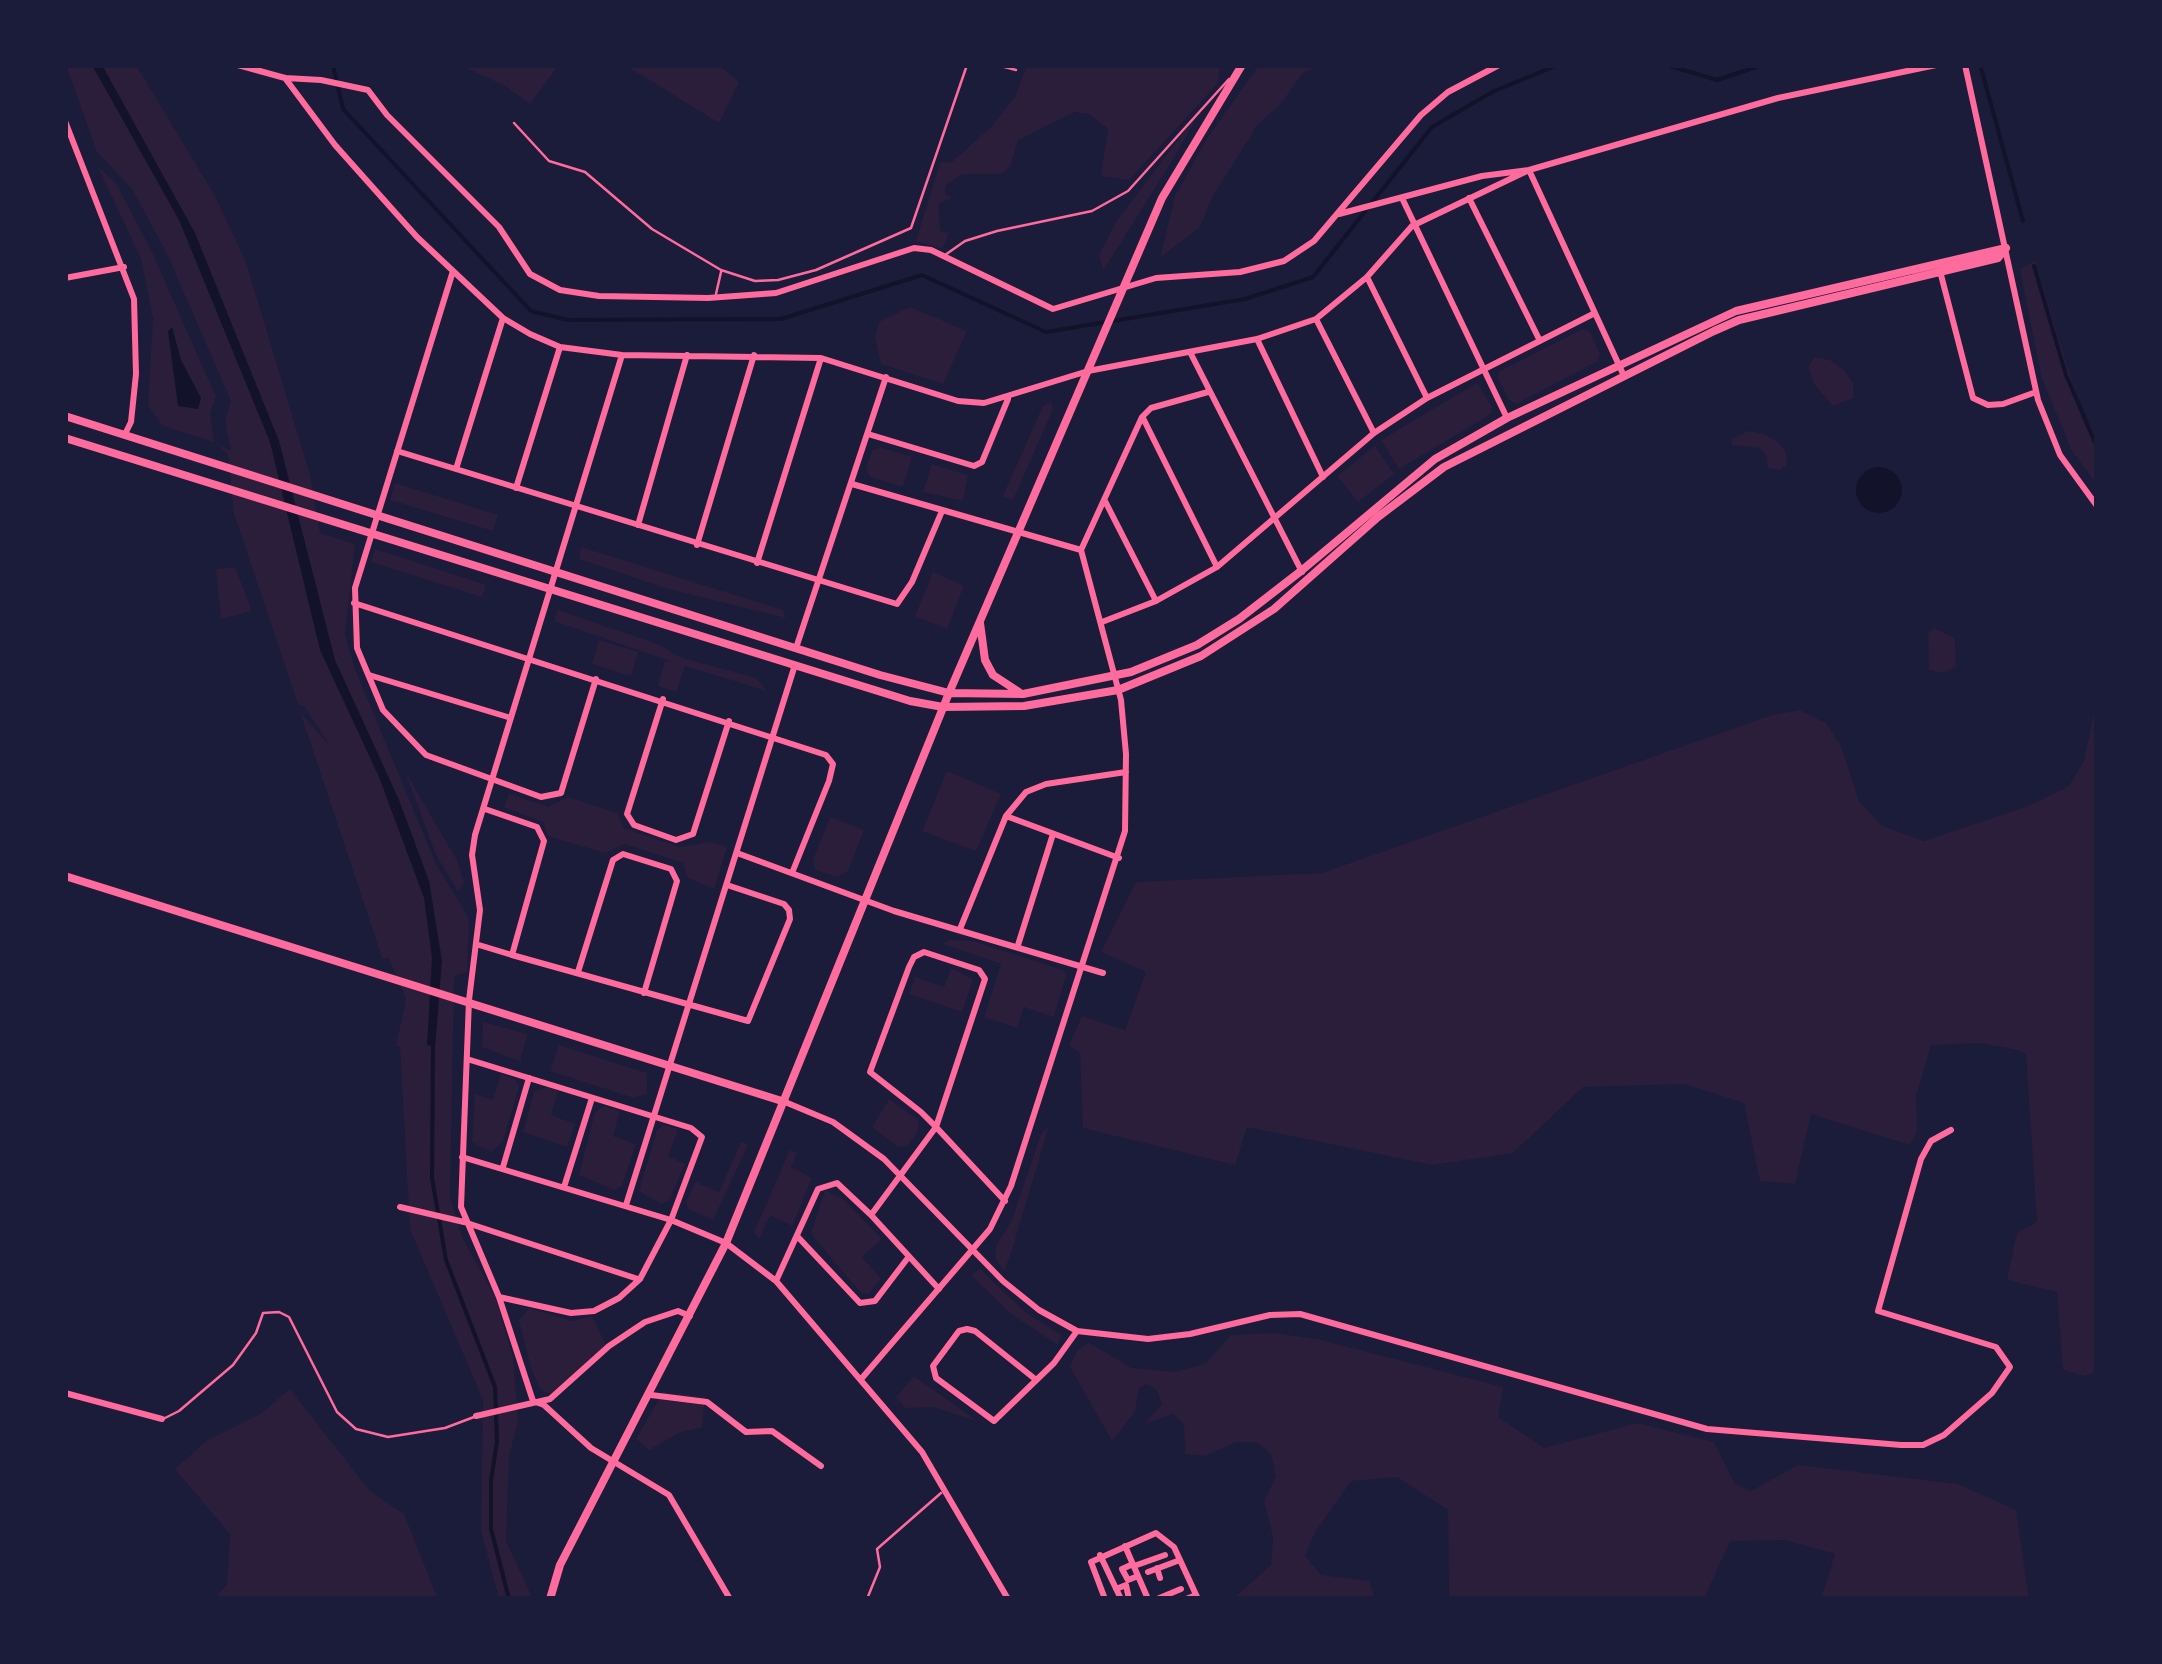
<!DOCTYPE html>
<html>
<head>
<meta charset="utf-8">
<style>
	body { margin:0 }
	#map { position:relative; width:2162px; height:1664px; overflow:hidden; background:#1b1b3a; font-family:Commissioner,sans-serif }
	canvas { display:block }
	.frame { position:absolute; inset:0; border:68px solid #1b1b3a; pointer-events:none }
</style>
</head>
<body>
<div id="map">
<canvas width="2162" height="1664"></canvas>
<div class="frame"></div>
</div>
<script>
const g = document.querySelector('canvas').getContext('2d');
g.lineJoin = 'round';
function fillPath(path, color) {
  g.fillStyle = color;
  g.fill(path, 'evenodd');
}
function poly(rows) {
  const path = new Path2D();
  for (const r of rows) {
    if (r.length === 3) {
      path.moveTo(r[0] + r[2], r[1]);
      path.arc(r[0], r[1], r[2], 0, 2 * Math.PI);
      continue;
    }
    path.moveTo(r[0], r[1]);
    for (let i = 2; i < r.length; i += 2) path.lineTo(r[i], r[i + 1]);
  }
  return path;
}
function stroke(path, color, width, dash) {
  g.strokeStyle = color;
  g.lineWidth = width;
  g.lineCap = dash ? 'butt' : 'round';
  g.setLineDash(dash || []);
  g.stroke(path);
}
fillPath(poly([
	[66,65,136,65,215,196,246,262,310,475,320,533,355,544,345,634,355,669,436,864,469,918,467,972,454,976,450,1197,462,1237,495,1297,513,1357,518,1422,509,1456,506,1541,533,1599,499,1599,481,1531,483,1400,410,1229,400,1047,396,1046,406,999,389,958,382,958,300,712,331,747,304,706,298,704,234,514,228,454,214,442,163,426,148,406,153,318,141,259,98,167,116,183,153,254,216,397,210,413,214,442,231,451,225,421,231,401,167,254,132,189,97,152],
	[460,65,559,65,530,104,505,86],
	[625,65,719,65,739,82,719,123],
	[1027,65,1220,65,1218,83,1129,180,1101,176,1108,129,1089,114,1075,112,1018,140,1010,167,1001,174,963,174,946,185,945,194,952,198,938,204,940,231,949,233,942,249,916,241,940,163,952,162,991,127,1015,97],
	[1259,65,1322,65,1303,73,1279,106,1258,124,1213,196,1200,227,1160,258,1175,196,1208,137],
	[1205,104,1167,169,1103,271,1099,255,1116,222],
	[2035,261,2079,405,2097,438,2097,484,2072,451,2042,379,2020,269],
	[910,307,967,331,943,384,881,364,875,338,879,322],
	[1583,329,1590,332,1600,354,1598,361,1516,404,1509,400,1497,376,1500,371],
	[1814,357,1830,360,1844,370,1853,383,1853,398,1833,406,1814,384,1808,367],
	[1477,383,1492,407,1491,414,1399,469,1381,440],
	[1051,402,1053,409,1013,500,1003,496,1043,406],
	[1748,431,1765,434,1779,443,1786,453,1787,464,1781,470,1768,468,1766,454,1759,448,1732,445,1731,440],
	[1375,446,1394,474,1358,502,1337,476],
	[880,447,912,457,903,487,870,477,866,469,872,451],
	[932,464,968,475,963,501,923,492],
	[395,483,498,515,493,531,390,500],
	[581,547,783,610,786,618,665,588,579,559],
	[375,549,486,585,482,597,371,562],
	[235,567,252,611,221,619,216,569],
	[933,572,964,586,947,629,915,616],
	[558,610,660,645,679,657,756,678,767,691,685,666,676,692,658,686,665,661,673,662,554,621],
	[1934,628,1955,638,1956,666,1945,673,1929,670,1928,634],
	[599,640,638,652,631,676,592,664],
	[2097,698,2097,1372,2084,1376,2063,1370,2057,1292,2007,1280,2017,1233,2037,1222,2026,1054,2017,1050,1980,1043,1931,1045,1916,1096,1917,1131,1910,1145,1811,1114,1795,1184,1760,1181,1744,1103,1684,1084,1583,1087,1513,1153,1433,1165,1247,1127,1235,1165,1083,1128,1080,1053,1069,1045,1082,1016,1125,1030,1146,972,1101,952,1136,882,1322,873,1772,715,1800,710,1826,723,1841,746,1859,801,1882,826,1924,841,2026,807,2069,786,2084,761],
	[405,771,457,860,464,883,458,891,436,855],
	[947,771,1001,794,976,851,922,831],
	[509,794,548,807,568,797,617,813,624,828,679,847,712,842,727,847,714,889,688,878,683,863,625,844,605,853,548,836,543,822,504,807],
	[830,817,864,830,848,871,838,877,815,870,813,860],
	[949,940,973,941,1063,970,1066,975,1054,1017,1024,1007,1017,1028,984,1017,1001,964,943,944],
	[951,968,973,979,962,1012,909,994,915,977,944,987],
	[483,1022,528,1034,520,1061,482,1047],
	[559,1045,647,1073,647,1094,634,1098,550,1071],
	[501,1074,516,1080,519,1087,503,1141,491,1152,472,1142,475,1094,493,1100],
	[547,1087,558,1091,551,1115,575,1124,567,1147,523,1132,534,1092],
	[889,1099,918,1120,918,1132,907,1146,898,1147,872,1127],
	[605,1106,620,1111,613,1136,636,1144,622,1186,614,1190,579,1175,595,1112],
	[664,1125,678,1129,668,1156,685,1164,669,1200,661,1204,639,1191,657,1130],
	[1049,1126,1011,1253,1004,1271,996,1259,996,1246,1012,1220,1041,1134],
	[741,1142,748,1145,713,1220,688,1209,686,1201,696,1182,719,1192],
	[790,1150,797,1153,791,1167,812,1178,792,1226,770,1215,759,1239,754,1232],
	[825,1190,843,1199,882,1239,862,1257,881,1279,868,1294,860,1292,811,1234],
	[980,1269,1025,1312,1061,1335,1058,1345,1010,1313,971,1275],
	[529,1308,572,1321,592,1316,606,1345,568,1385,550,1394,541,1390,531,1368,519,1320],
	[1274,1333,1317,1339,1503,1387,1498,1417,1544,1448,1637,1423,1714,1442,1735,1484,1751,1491,1798,1465,1958,1484,2016,1510,2029,1599,1821,1599,1835,1554,1785,1540,1730,1541,1704,1599,1449,1599,1448,1510,1397,1477,1351,1481,1314,1534,1305,1556,1321,1575,1369,1581,1375,1599,1233,1599,1271,1565,1273,1537,1264,1501,1276,1476,1271,1454,1257,1442,1236,1442,1205,1456,1185,1454,1184,1424,1173,1414,1145,1424,1162,1404,1156,1389,1146,1384,1139,1389,1135,1412,1112,1441,1070,1367,1077,1350,1089,1343,1132,1368,1174,1372,1205,1364,1231,1335],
	[914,1376,977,1421,933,1407,905,1408,896,1397],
	[290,1389,370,1491,404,1514,438,1599,213,1599,227,1585,230,1534,175,1469,206,1441,260,1414],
	[663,1392,705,1397,702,1427,679,1433,649,1450,636,1439]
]), '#2a1e3b');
fillPath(poly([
	[92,65,102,65,195,233,279,441,335,660,399,800,429,881,442,961,435,1047,427,1045,432,958,424,898,379,777,320,650,270,442,179,220],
	[172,327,181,360,201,398,198,409,178,406,168,331],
	[1879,490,23]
]), '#12122b');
stroke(poly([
	[333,65,343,109,531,311,568,320,781,319,922,275,1046,332,1245,299,1313,277,1432,127,1494,91,1558,65],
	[1666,65,1717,80,1762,65],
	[1981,68,2023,221],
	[2034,266,2066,375,2097,447],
	[433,1042,432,1178,446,1260,495,1387,497,1442,491,1480,491,1529,509,1599]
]), '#12122b', 4);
stroke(poly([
	[997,65,1016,70],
	[514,123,549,161,585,172,652,229,721,270,755,281,778,280,816,270,911,228,967,65],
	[945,255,965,241,997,231,1092,211,1128,191,1229,79],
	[716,294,721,272],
	[163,1419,179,1411,233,1365,256,1333,263,1313,279,1312,289,1317,337,1412,356,1429,388,1437,445,1428,474,1417],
	[867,1599,880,1567,877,1549,941,1493]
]), '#ff6b9d', 2.5);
stroke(poly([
	[238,65,285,78,321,80,368,90,387,115,499,227,530,274,560,290,599,296,708,298,776,293,914,248,931,250,1053,309,1156,278,1240,272,1284,261,1314,241,1421,115,1448,92,1499,65],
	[1965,65,2038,400,2060,455,2097,506],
	[285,78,335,145,417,237,503,318,530,334,560,347,622,355,821,358,958,401,984,403,1088,371,1257,339,1316,319,1367,277,1412,226,1529,170,1778,98,1936,65],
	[65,121,134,299,136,374,131,422,125,434],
	[1402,198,1507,418],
	[1469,198,1540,341],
	[1339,214,1482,176,1529,170,1624,376],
	[453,271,355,588,357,648,383,710,426,755,541,797,561,793,596,679],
	[1940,271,1973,398,1988,405,2003,404,2036,392],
	[1367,277,1427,398],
	[65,278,124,267],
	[1316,319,1374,433],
	[1257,339,1323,477],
	[1190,352,1302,572],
	[622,355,475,835,472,855,480,910,469,1000,461,1207,499,1297,533,1401,544,1405,591,1448,669,1495,730,1599],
	[1143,418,1217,567],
	[868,434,974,466,982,462,1008,399],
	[397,451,897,604,912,582,942,511],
	[456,469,503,318],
	[852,484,1081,550],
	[516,488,560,347],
	[1105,501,1156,601],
	[638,525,687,355],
	[697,545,754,355],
	[757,563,821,358],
	[354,603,826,755,833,764,829,781,792,873],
	[1102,622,1156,601,1217,567,1374,433,1427,398,1595,313],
	[796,648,886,377],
	[369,675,511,718],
	[663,699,627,814,634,825,676,840,693,834,729,721],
	[1006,816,1119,858],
	[737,853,894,911,1103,973],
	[960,929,1006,816,1026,792,1046,784,1126,772],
	[479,945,512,955,544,841,537,827,485,809],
	[1018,945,1053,834],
	[512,955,748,1021,790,919,789,910,784,904,727,885],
	[578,972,613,860,623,854,671,869,677,881,644,993],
	[467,1059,691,1128,702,1137,671,1220,640,1279,619,1298,594,1311,571,1313,499,1297],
	[785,1102,833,1122,884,1159,1003,1281,1039,1310,1077,1331,1148,1339,1190,1334,1270,1315,1300,1314,1707,1429,1901,1445,1923,1445,1944,1435,1992,1393,2010,1367,1996,1347,1878,1311,1921,1159,1931,1141,1951,1130],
	[462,1157,671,1220,726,1243,776,1281,922,1452,1008,1599],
	[503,1167,529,1078],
	[564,1187,592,1098],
	[626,1205,794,668],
	[400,1207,464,1222,638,1279],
	[871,1215,939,1289],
	[797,1236,860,1303,875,1301,907,1259],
	[776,1281,818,1189,837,1183,871,1215,936,1127,985,979,979,970,924,952,914,957,909,967,870,1072,921,1112,936,1127,1005,1201],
	[862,1378,990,1229,1011,1186,1125,831,1126,754,1121,700,1081,550,1142,417,1151,408,1208,392],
	[1035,1379,975,1331,967,1329,959,1331,933,1366,936,1378,994,1421,1054,1363,1077,1331],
	[65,1393,162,1419],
	[651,1395,707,1402,746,1432,772,1431,821,1466],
	[476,1416,550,1399,609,1346,645,1322,678,1311,690,1316],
	[1125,1546,1148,1599],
	[1100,1555,1121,1599],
	[1133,1564,1122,1569,1128,1580,1138,1576],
	[1134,1566,1165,1555],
	[1157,1568,1160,1578],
	[1148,1572,1180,1560],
	[1116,1589,1126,1585,1129,1599],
	[1105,1599,1091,1562,1156,1533,1174,1547,1198,1599],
	[1157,1599,1181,1589],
	[1186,1599,1196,1595]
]), '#ff6b9d', 6);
stroke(poly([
	[65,416,880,675,949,693,1023,694,1131,672,1197,645,1239,619,1301,571,1435,459,1507,418,1736,311,2006,248],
	[65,438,910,701,943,707,1024,706,1118,690,1201,656,1274,609,1378,517,1444,467,1714,331,1739,320,1998,258,2006,248],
	[980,623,985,660,993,675,1019,692],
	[65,876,785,1102],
	[550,1599,560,1565,726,1243,949,693,1162,198,1242,65]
]), '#ff6b9d', 8);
</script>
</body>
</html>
